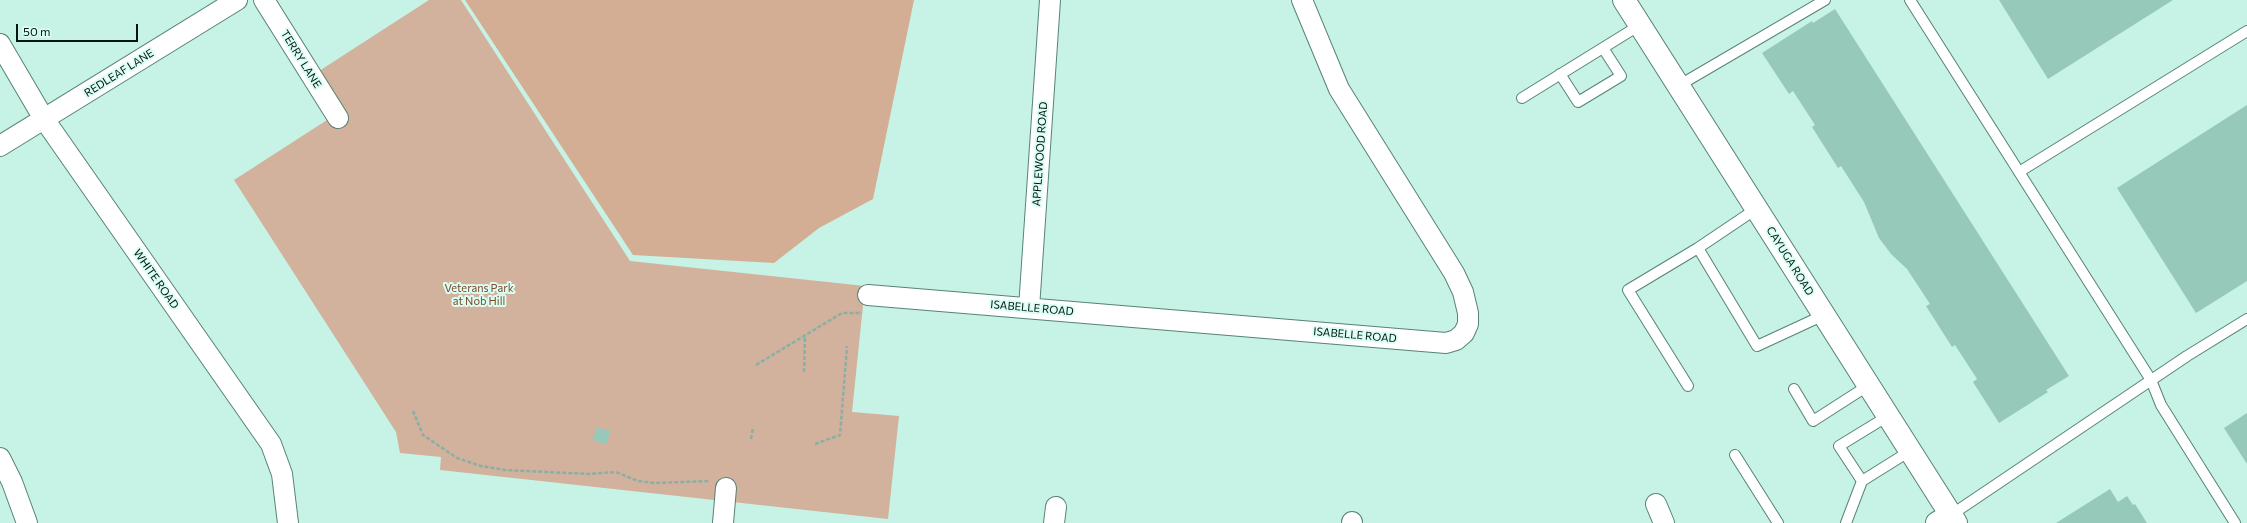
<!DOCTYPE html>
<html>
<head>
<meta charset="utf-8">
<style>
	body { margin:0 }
	#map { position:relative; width:2247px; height:523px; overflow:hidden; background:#c6f3e5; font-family:Commissioner,sans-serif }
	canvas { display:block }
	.scale { position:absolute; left:16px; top:24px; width:122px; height:18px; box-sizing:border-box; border:2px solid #041410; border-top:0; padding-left:5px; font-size:12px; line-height:14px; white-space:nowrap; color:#041410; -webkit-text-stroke:3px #dafef3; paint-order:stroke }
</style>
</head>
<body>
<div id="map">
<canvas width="2247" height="523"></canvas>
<div class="scale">50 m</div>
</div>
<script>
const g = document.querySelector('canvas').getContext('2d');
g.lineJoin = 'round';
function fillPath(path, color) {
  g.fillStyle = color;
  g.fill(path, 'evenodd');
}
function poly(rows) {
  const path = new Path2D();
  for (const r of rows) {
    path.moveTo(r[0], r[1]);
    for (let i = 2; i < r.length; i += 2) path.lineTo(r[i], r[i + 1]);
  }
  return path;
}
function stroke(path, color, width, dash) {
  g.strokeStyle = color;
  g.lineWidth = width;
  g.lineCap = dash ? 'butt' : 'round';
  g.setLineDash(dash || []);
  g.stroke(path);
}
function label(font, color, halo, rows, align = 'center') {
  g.font = font + ' Commissioner,sans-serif';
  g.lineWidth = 4;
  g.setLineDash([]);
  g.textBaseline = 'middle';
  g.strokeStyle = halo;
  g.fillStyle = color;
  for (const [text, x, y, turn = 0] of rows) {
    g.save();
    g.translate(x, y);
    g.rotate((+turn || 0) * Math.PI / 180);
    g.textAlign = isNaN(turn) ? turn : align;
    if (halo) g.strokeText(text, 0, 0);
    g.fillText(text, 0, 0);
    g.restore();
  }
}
fillPath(poly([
	[429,0,461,0,630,261,865,286,852,412,899,416,888,519,440,470,441,457,400,453,396,432,234,180,341,111,316,73]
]), '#d2b19d');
fillPath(poly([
	[465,0,914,0,873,199,819,228,774,263,633,255]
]), '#d4ad95');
fillPath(poly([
	[1999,0,2173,0,2048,79],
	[1835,9,2069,376,2046,390,2048,392,1999,423,1973,382,1977,379,1955,345,1952,347,1926,306,1930,304,1907,269,1891,254,1879,238,1864,202,1841,166,1838,168,1812,127,1815,125,1793,91,1789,94,1762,53,1812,21,1813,23],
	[2247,105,2247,281,2196,313,2117,188],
	[2247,413,2247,464,2224,428],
	[596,428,610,430,607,444,593,441],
	[2110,489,2118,502,2127,496,2133,505,2135,504,2147,523,2056,523]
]), '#97c9ba');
const service = poly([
	[1910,0,2151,380,2161,405,2235,523],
	[1560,74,1578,102,1621,76,1603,48],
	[1678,86,1825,0],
	[1522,98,1640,25],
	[2019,172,2247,31],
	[1756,209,1698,248,1757,346,1824,315],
	[1688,386,1628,290,1698,248],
	[1794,389,1813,421,1869,385],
	[1735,455,1778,523],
	[1862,481,1910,451],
	[1951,515,2187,356,2247,319],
	[1846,523,1862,481,1839,446,1888,416]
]);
const minor = poly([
	[264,0,338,118],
	[0,44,44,119,271,444,282,474,288,523],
	[0,146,237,0],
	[868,295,1446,343,1456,340,1464,333,1468,324,1468,313,1463,292,1454,273,1339,89,1302,0],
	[1029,308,1050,0],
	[0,458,12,482,27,523],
	[1656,504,1664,523],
	[723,523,726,488],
	[1054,523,1056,507],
	[1352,523,1352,522]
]);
const tertiary = poly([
	[1937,523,1951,515]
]);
const secondary = poly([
	[1624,0,1956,523]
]);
stroke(service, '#588276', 12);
stroke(minor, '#588276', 22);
stroke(tertiary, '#588276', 24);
stroke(secondary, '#588276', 24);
stroke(poly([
	[756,365,842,313,862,313],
	[804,372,805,336],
	[413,411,423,435,457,458,481,466,505,470,589,474,616,472,638,481,654,483,710,481],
	[751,439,753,428],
	[815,444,840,435,847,346]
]), '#8aafa4', 2.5, [4, 2]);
stroke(service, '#fff', 10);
stroke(minor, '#fff', 20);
stroke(tertiary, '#fff', 22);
stroke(secondary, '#fff', 22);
label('11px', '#041410', '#dafef3', [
	["TERRY LANE",301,59,58],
	["REDLEAF LANE",119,73,-32],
	["APPLEWOOD ROAD",1040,154,-86],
	["CAYUGA ROAD",1790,261,58],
	["WHITE ROAD",156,279,55],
	["ISABELLE ROAD",1032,308,5],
	["ISABELLE ROAD",1355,335,5]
]);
label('11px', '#7c4824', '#dafef3', [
	["Veterans Park",479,288],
	["at Nob Hill",479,301]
]);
</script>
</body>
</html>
